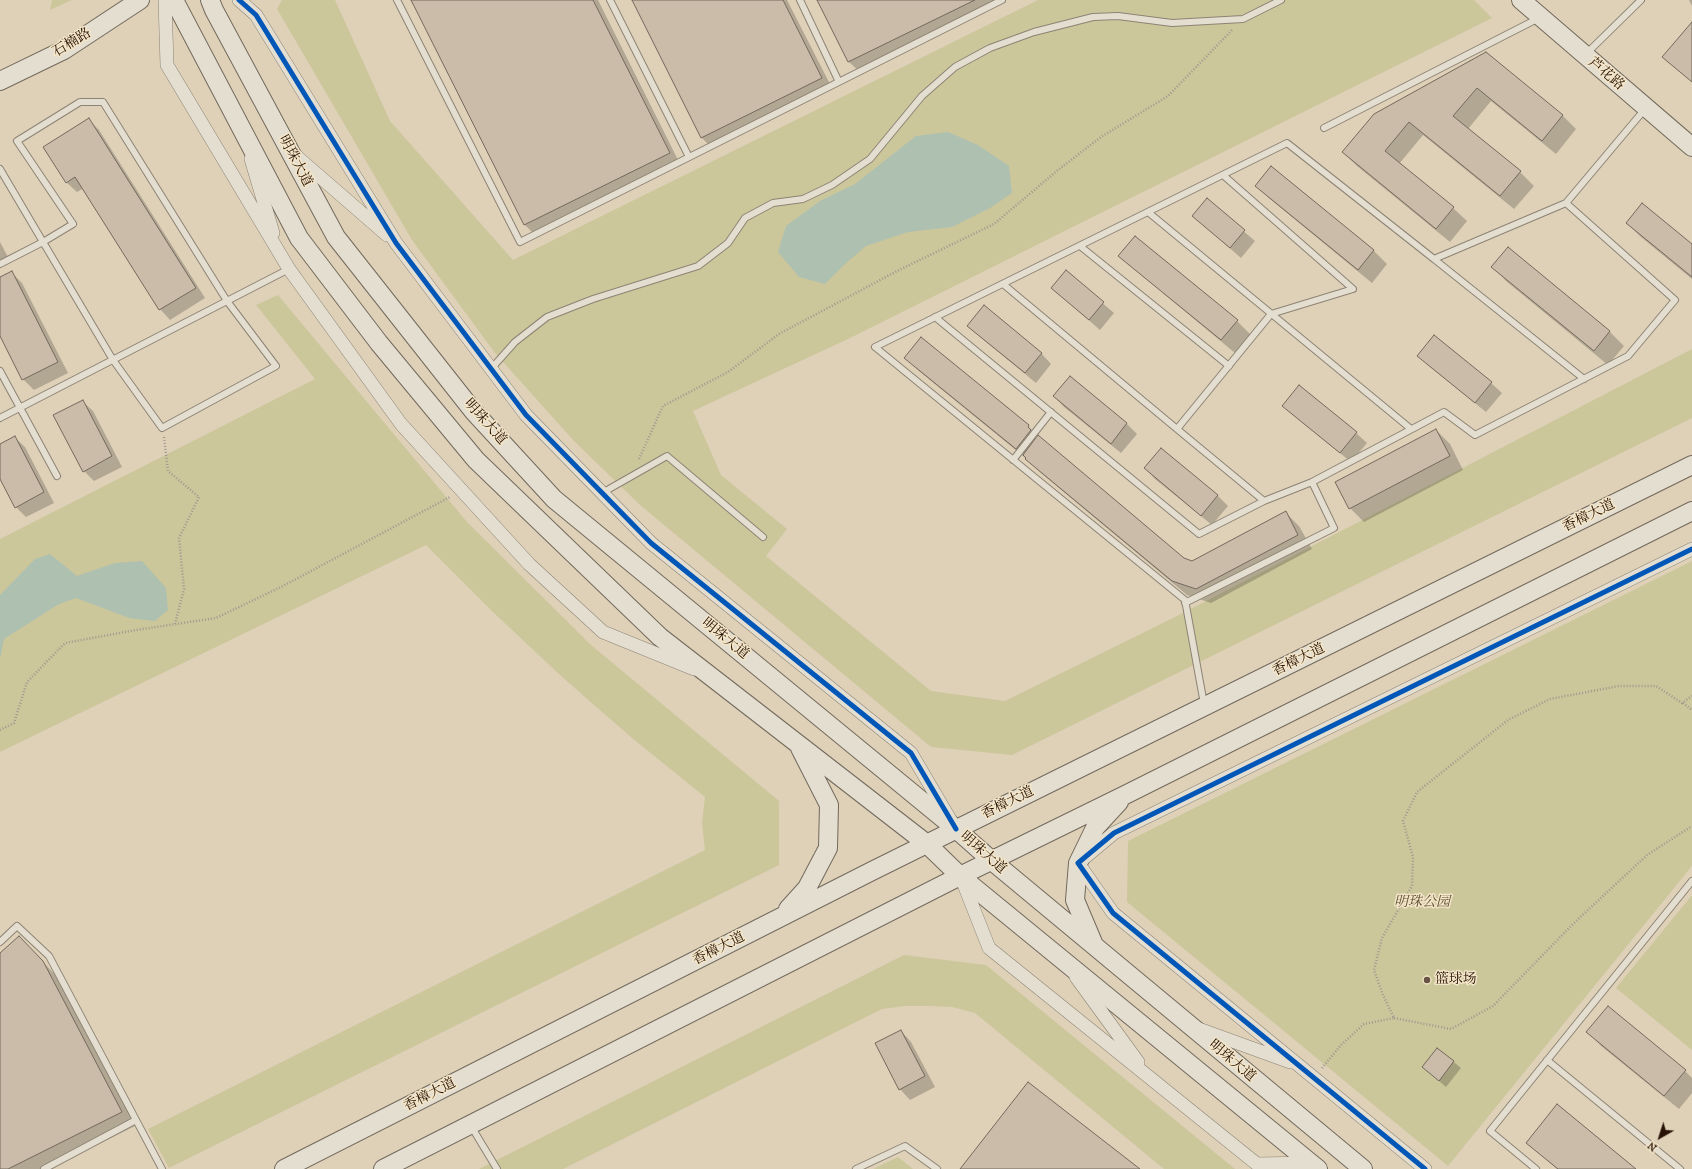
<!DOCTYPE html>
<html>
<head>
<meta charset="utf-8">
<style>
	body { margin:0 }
	#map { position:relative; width:1692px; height:1169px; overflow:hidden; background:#ded1b8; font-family:"IM FELL French Canon",serif }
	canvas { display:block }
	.north { position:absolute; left:1640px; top:1117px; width:40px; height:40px; -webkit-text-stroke:3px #f3e5c7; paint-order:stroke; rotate:219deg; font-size:11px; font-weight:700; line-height:16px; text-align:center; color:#271105 }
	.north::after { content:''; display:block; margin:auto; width:14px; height:18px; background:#271105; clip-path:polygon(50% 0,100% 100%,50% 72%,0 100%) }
</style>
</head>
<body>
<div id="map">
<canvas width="1692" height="1169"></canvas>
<div class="north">N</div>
</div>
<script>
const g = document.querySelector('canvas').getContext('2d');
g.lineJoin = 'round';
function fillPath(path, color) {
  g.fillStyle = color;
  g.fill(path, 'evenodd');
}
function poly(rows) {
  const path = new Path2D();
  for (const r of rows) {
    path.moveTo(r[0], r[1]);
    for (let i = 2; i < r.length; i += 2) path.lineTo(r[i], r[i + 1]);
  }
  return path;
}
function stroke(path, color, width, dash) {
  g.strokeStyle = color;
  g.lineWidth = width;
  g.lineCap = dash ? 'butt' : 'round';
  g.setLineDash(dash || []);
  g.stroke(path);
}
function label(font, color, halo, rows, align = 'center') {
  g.font = font + ' "IM FELL French Canon","Noto Serif SC",serif';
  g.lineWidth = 3;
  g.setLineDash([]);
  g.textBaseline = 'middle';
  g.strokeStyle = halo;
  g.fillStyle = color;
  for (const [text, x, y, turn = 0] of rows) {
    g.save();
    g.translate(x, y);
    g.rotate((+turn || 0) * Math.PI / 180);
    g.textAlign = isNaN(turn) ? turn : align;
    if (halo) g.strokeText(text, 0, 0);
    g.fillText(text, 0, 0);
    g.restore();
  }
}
fillPath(poly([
	[52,0,72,0,50,10],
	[282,0,335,0,390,121,513,260,1038,0,1474,0,1492,18,848,339,693,411,721,475,787,529,766,556,931,691,1005,701,1181,614,1692,349,1692,418,1012,755,931,747,640,505,574,441,495,353,412,240,277,9],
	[278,295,467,522,591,645,779,801,779,865,169,1168,148,1129,705,850,702,823,705,797,632,738,561,676,493,612,426,545,0,752,0,539,315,379,256,305],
	[1692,561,1692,866,1448,1166,1127,902,1128,841],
	[1692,895,1692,1050,1616,988],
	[904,955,986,965,1235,1169,1164,1169,975,1013,952,1007,928,1006,905,1006,882,1009,563,1169,479,1169],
	[898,1157,913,1169,873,1169]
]), '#ccc69b');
fillPath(poly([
	[948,132,978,145,1009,166,1012,193,990,208,952,227,908,232,866,246,845,264,825,284,799,277,778,252,786,226,820,201,855,184,916,136],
	[50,554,77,576,115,563,142,561,166,588,168,610,155,621,129,618,76,598,59,604,4,639,0,659,0,595,35,559]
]), '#aec0b0');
fillPath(poly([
	[413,0,598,0,680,164,535,235,525,225],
	[633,0,787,0,832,88,712,148,702,138],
	[818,0,1004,0,860,72,849,62],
	[1689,0,1692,0,1692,6],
	[1486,53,1563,116,1576,129,1556,154,1491,101,1468,129,1520,172,1534,186,1514,209,1423,135,1399,164,1453,208,1467,221,1450,242,1357,166,1343,152],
	[88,119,99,130,205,298,170,320,160,309,84,188,77,192,66,182],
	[1272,167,1374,251,1387,264,1372,283,1270,199,1256,186],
	[1207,200,1255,241,1241,258,1193,216],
	[1627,223,1692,245,1692,279,1641,237],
	[0,242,9,259,0,264],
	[1508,248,1610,332,1624,346,1608,365,1506,281,1493,267],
	[1120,256,1237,321,1251,335,1235,353,1134,269],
	[11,272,22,283,68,373,34,390,23,379,0,334,0,278],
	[1066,272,1114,313,1100,330,1052,288],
	[968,326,1041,353,1051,364,1036,383,979,336],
	[1434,336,1491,383,1502,393,1486,412,1429,366,1419,356],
	[905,357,1028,426,1042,440,1184,559,1192,562,1285,512,1299,526,1312,549,1211,603,1187,595,1041,473,1029,461,919,371],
	[1070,377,1127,424,1137,434,1121,453,1064,407,1054,396],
	[1300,386,1356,433,1367,443,1351,462,1294,416,1284,406],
	[82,401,93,411,122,467,94,481,84,471],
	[1436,430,1450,444,1463,470,1364,522,1350,508],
	[14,437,25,447,54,503,26,517,16,507,0,477,0,445],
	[1161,449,1218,496,1228,506,1212,525,1155,479,1145,468],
	[33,951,57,977,135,1126,49,1169,0,1169,0,954],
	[901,1031,911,1042,935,1087,910,1100,900,1089],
	[1588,1032,1685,1071,1692,1078,1692,1093,1679,1109,1601,1046],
	[1438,1049,1461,1068,1446,1087,1423,1067],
	[1528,1143,1635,1169,1557,1169]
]), '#0003');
const building = poly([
	[411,0,593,0,670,153,524,225,411,0],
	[632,0,783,0,822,78,701,138,632,0],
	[817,0,975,0,848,62,817,0],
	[1692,22,1692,82,1662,57,1692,22],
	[1486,52,1563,115,1542,141,1477,88,1453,116,1521,171,1500,196,1409,122,1385,151,1454,207,1436,229,1342,152,1374,114,1486,52],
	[89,118,196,288,159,310,75,177,66,183,43,147,89,118],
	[1271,166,1374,250,1358,270,1255,186,1271,166],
	[1207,198,1245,230,1230,248,1192,216,1207,198],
	[1642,203,1692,244,1692,277,1626,223,1642,203],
	[1135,236,1238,320,1221,340,1118,256,1135,236],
	[1508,247,1610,331,1594,351,1491,267,1508,247],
	[1066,270,1104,302,1089,320,1051,288,1066,270],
	[12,271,58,362,22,380,0,336,0,277,12,271],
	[984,305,1042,353,1025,373,967,326,984,305],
	[1434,335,1492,382,1475,403,1417,356,1434,335],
	[921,337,1029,425,1028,427,1031,430,1016,449,904,358,921,337],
	[1070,376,1127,423,1111,444,1053,396,1070,376],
	[1299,385,1357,432,1340,453,1282,406,1299,385],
	[83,400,112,456,83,472,53,415,83,400],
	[1436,429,1450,456,1349,509,1335,482,1436,429],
	[1038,435,1184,558,1192,561,1286,511,1298,535,1196,589,1172,581,1025,459,1026,458,1023,455,1038,435],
	[15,436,44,492,15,508,0,479,0,444,15,436],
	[1161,448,1218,495,1201,516,1144,468,1161,448],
	[19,936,43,961,122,1112,8,1169,0,1169,0,953,19,936],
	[1608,1006,1686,1070,1664,1096,1586,1032,1608,1006],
	[901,1030,925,1076,899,1090,875,1043,901,1030],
	[1437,1048,1454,1061,1439,1081,1422,1067,1437,1048],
	[1028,1082,1140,1169,960,1169,1028,1082],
	[1557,1104,1636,1169,1558,1169,1526,1143,1557,1104]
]);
fillPath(building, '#cbbba9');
stroke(building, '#73695c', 1);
const lane = poly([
	[397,0,520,242,1002,0],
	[610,0,689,157],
	[800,0,839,82],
	[1586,54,1641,0],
	[1324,128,1539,18],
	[0,169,43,242,113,360,162,428,276,366,227,301,103,102,80,102,17,141,73,224,43,242,0,264],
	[1148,212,1411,429],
	[1080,246,1229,366],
	[1434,259,1584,379],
	[1003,284,1177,429],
	[935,317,1199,534,1264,501,1177,429,1271,314,1353,289,1223,175],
	[491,369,515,342,547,317,593,299,698,266,728,243,745,218,773,203,803,199,832,185,870,159,922,96,955,67,990,48,1034,32,1093,17,1118,16,1172,23,1243,19,1281,0],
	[0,371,57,476],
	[0,418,289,269],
	[1013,460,1051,412],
	[602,493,667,456,763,537],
	[1264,501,1312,482],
	[1185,603,1334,528,1312,482,1444,412,1475,435,1628,356,1675,300,1566,203],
	[1204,704,1185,600,875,347,1287,143,1434,259,1566,203,1645,109],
	[0,942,17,926,49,956,162,1169],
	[1547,1060,1680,1169],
	[471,1126,497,1169],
	[44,1169,136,1120],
	[856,1169,905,1146,937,1169],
	[1536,1169,1490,1131,1692,881]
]);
const street = poly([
	[165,0,167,65,289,269,401,424,529,564,603,632,694,669],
	[239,0,256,15,396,243,526,415,651,543,911,753,951,821],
	[296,156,387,235],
	[251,159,273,233],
	[961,877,989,948,1263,1169],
	[1076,977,1138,1062],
	[1199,1029,1290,1062],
	[1257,1164,1311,1163],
	[1425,1169,1113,913,1078,863,1114,833,1692,549]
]);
const secondary = poly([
	[174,0,299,238,379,343,476,460,660,637,927,844,960,876,1318,1169],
	[210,0,214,10,336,237,474,412,554,499,956,829,991,860,1363,1169],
	[1521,0,1692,147],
	[0,81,64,50,140,0],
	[788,909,807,888,828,848,829,805,800,748],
	[1094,945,1075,900,1078,863,1095,828,1119,802],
	[284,1169,874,870,1692,465],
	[383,1169,960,876,1125,795,1692,511]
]);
stroke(lane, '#8d8374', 8);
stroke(street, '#8d8374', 14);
stroke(secondary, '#73695c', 20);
stroke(poly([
	[164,437,168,471,199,497,179,538,184,589,175,624],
	[639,459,663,406,728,372,779,334,897,271,994,224,1058,170,1101,137,1168,96,1233,29],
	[1683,703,1692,710],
	[0,730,14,723,27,682,65,643,136,630,216,618,281,587,450,497],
	[1394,1018,1451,1029,1493,1006,1573,924,1647,855,1692,826],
	[1322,1068,1341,1045,1364,1024,1394,1018,1383,995,1374,970,1382,938,1412,886,1413,857,1403,821,1417,792,1508,720,1550,699,1619,686,1656,686,1682,703,1692,696]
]), '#9f988e', 2.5, [1, 2]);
stroke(lane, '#e4ded1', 6);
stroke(street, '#e4ded1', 13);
stroke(secondary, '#e4ded1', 18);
stroke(poly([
	[239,0,256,15,396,243,526,415,651,543,911,753,956,829],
	[1425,1169,1113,913,1078,863,1114,833,1692,549]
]), '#0057b8', 5);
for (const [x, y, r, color] of [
	[1427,980,4,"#675444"]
]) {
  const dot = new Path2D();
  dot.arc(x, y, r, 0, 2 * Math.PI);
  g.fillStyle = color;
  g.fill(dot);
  stroke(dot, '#f3e5c7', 1.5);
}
label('14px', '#271105', '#f3e5c7', [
	["石楠路",72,43,-31],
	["芦花路",1606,74,40],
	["明珠大道",295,161,62],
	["明珠大道",485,422,48],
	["香樟大道",1589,516,-26],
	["明珠大道",725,639,39],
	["香樟大道",1299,660,-26],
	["香樟大道",1008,803,-26],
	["明珠大道",983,853,41],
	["香樟大道",719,949,-27],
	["明珠大道",1232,1061,40],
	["香樟大道",430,1095,-27]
]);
label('italic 14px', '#5c4d31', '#f3e5c7', [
	["明珠公园",1422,903]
]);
label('14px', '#271105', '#f3e5c7', [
	["篮球场",1435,980]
], 'left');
</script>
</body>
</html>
